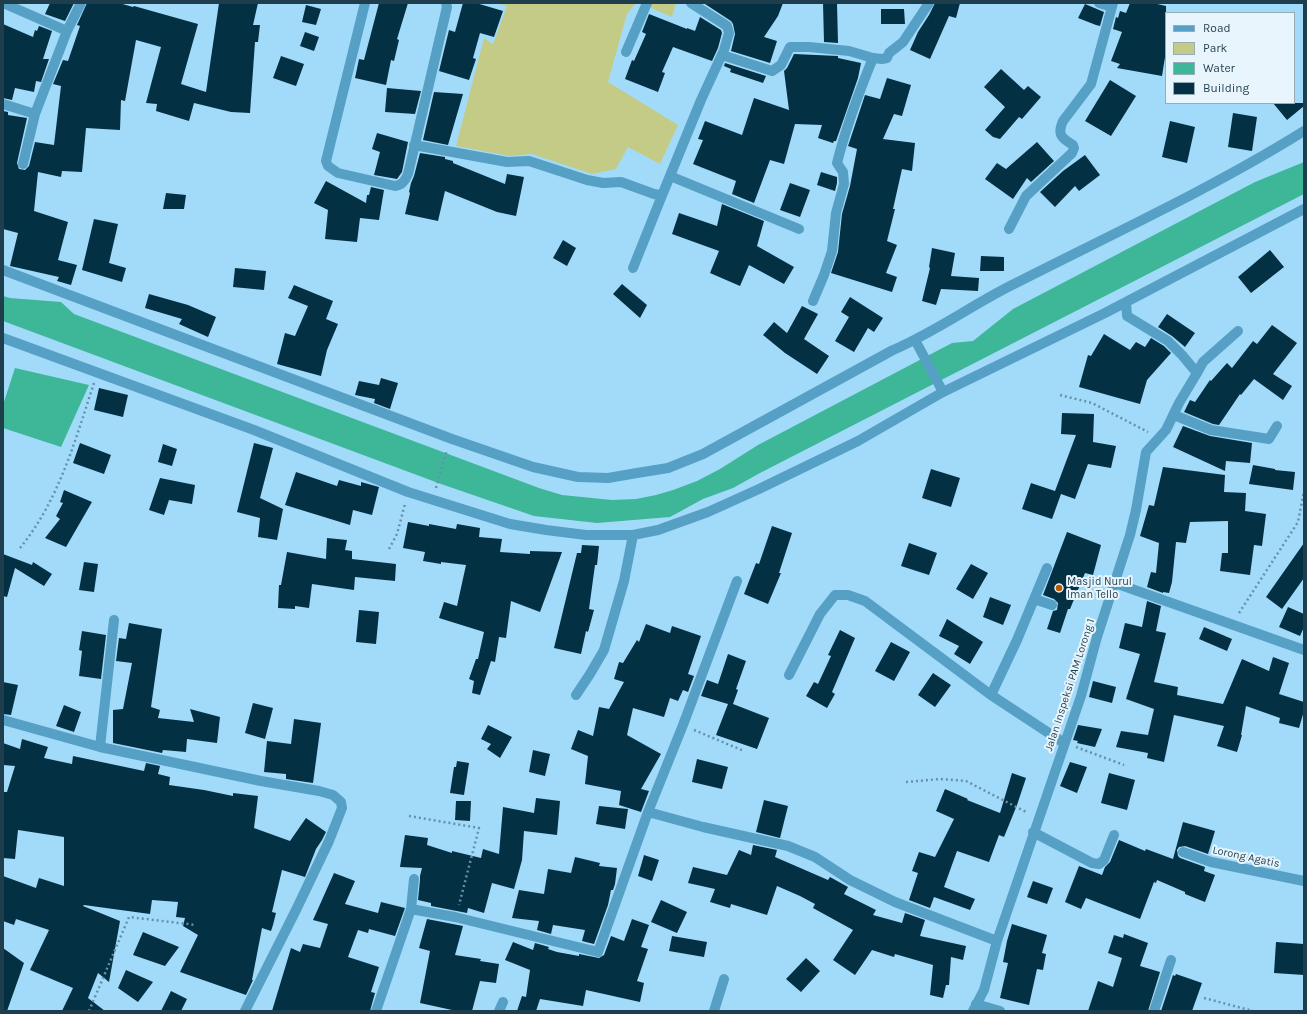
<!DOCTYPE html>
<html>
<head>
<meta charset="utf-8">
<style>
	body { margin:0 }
	#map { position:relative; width:1307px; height:1014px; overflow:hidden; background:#a2dbfa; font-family:Karla,sans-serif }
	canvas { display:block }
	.frame { position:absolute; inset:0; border:4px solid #1f3e4d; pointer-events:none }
	.legend { position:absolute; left:1165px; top:12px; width:130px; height:92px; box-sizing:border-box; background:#e8f5fd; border:1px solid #98acb7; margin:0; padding:5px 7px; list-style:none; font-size:12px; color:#1f3e4d }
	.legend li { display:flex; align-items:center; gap:8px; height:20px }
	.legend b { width:20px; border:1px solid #98acb7 }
</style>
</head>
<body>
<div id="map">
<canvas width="1307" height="1014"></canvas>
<div class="frame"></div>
<ul class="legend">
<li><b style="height:5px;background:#57a0c5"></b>Road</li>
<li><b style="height:11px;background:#c4cb87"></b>Park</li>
<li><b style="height:11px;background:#3eb799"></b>Water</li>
<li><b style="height:11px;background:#043044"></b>Building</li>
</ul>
</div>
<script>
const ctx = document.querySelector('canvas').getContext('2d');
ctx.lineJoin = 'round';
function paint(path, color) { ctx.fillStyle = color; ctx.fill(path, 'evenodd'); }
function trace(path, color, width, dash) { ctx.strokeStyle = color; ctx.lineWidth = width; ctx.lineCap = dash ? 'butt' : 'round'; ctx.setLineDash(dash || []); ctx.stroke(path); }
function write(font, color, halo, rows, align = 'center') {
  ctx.font = font + ' Karla,sans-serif'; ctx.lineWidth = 4; ctx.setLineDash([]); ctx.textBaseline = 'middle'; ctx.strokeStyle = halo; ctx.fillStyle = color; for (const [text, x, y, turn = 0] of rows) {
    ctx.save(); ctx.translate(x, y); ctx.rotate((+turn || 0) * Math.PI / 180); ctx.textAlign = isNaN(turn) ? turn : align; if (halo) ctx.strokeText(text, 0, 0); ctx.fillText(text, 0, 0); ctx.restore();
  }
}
const green = new Path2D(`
	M496 3H636L627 14 608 82 678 125 660 164 628 147 616 169 592 174 532 154 509 156 456 146 484 38 493 44 507 6Z
	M640 3H676L672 17Z`);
const water = new Path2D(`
	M1304 162V194L760 473 733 488 703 499 670 517 597 523 534 516 441 484 3 321V296L10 298 61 302 74 314 539 488 562 495 612 500 636 499 656 495 673 490 697 481 720 469 758 445 952 343 973 341 1013 309 1255 182Z
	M15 368 89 385 61 447 3 428V405Z`);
const building = new Path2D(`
	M50 3H74L65 21 45 14Z
	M87 3H119L133 7 134 6 198 24 181 84 206 92 219 3H258L253 25H260L258 42H255L250 113 231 112 194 103 189 121 156 111 157 104 146 103 161 47 136 40 125 101 121 100 120 130 86 128 82 172 62 171 61 177 38 172 34 211 68 222 58 260 77 265 71 285 57 281 59 277 10 266 18 233 3 229V111L8 112V115L27 118 17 163 19 169 25 170 29 166 35 142 54 145 61 86 53 84 63 60 68 61 80 26 77 25Z
	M379 3H408L397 39 399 40 394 61 391 60 386 85 355 78 359 59 364 60Z
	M463 3H476L503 11 494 37 480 33 473 58 476 59 469 80 439 71 449 30 455 32Z
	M705 3H783L778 16 764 37 777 41 770 63 731 51 735 34 733 24 731 21 705 4Z
	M823 3H837L838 43 824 42Z
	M935 3H960L956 18 949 16 930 59 910 50 918 32 929 15Z
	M1130 3H1153L1166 6V51L1162 76 1117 68 1120 64 1111 61 1122 32 1113 29 1116 17 1118 18 1120 11 1126 13Z
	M1085 4 1104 12 1100 26 1096 25 1078 18Z
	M306 5 321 9 316 25 302 22Z
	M881 9H904L905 24H881Z
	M649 14 687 29V28L695 31 700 17 721 30 722 33 718 48 712 61 673 47 662 72 665 73 658 92 625 79 632 60 634 61 646 34 642 32Z
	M3 24 33 37 35 30 37 31 39 26 52 31 43 59H49L41 82 36 81 34 92 15 88 12 100 3 98Z
	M305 32 319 37 314 51 300 46Z
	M794 54 838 56V58L861 63 858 78 836 141H834L833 143 818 138 822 125 795 124 784 164 770 160 754 203 732 194 736 181 693 164 703 140 698 139 705 121 742 135 754 98 789 110 784 71 787 68Z
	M281 56 304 64 296 86 273 78Z
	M725 63 766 76 763 83 730 72 731 69 724 66Z
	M1001 69 1024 90 1028 86 1041 97 1022 119 1019 117 1000 139 993 137 985 130 1005 107 984 87Z
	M887 78 911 85 902 116 894 114 883 139 915 143 912 171 902 169 893 209H895L887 241 897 245 886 273 897 277 892 292 831 273 838 252 842 214 850 186 857 149 848 146 865 95 880 99Z
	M1110 80 1136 96 1111 136 1085 121Z
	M387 88 421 91 415 114 385 112Z
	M434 92 463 94 448 145 423 140Z
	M1273 103H1304V106L1287 120Z
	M1233 113 1257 117 1252 151 1228 147Z
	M1170 121 1195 127 1187 163 1162 157Z
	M377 133 408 142 402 172 397 179 374 175 380 152 372 149Z
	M1037 142 1054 161 1031 182 1027 178 1013 199 985 179 997 163 1006 169Z
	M420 153 445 157V159L453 161V163L505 184 507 174 524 177 516 216 497 212 445 191 438 221 405 214 410 193 409 192 411 183 414 176Z
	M1085 155 1100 175 1079 191 1075 186 1055 207 1040 192 1063 171Z
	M821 172 837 177V183L835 191 817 185Z
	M326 181 366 203 367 195H369L371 187 384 190 379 220 360 218 357 242 325 239 328 210 314 203Z
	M790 183 810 190 800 217 780 210Z
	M166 193 186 195 184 209H163Z
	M722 204 764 221 757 246 794 267 784 284 749 265 740 286 710 273 719 251 672 234 679 213 717 226Z
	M94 219 118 224 109 263 126 268 122 282 82 270Z
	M563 240 576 248 567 266 553 258Z
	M932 248 955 253 951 276 979 278 978 291 941 289 936 305 922 301 930 268 929 267Z
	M1270 250 1284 267 1251 293 1238 277Z
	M981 256 1004 257V271H980Z
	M235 268 266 271 264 290 233 287Z
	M622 284 647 305 640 318 613 294Z
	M294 285 333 301 326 319 338 324 327 350 321 376 277 364 285 333 295 336 308 306 288 298Z
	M149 294 188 305 216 317 208 337 179 324 182 319 145 308Z
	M850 297 883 318 874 332 868 328 854 352 835 341 849 317 841 312Z
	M802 306 818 314 804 339 829 356 817 374 785 353 763 335 774 322 787 333Z
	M1167 314 1195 333 1185 347 1172 336 1158 327Z
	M1272 325 1297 343 1273 374 1292 386 1283 400 1254 379 1241 395 1240 394 1219 425 1213 424 1184 412 1190 400 1195 402 1210 380 1211 381 1227 363 1232 368 1253 341 1257 344Z
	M1104 334 1130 350 1136 342 1145 347 1151 338 1164 346 1171 353 1147 380 1140 404 1079 387 1088 355 1091 356Z
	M381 378 398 383 390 409 374 403 375 399 355 395 359 381 379 385Z
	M99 388 128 395 123 417 94 410Z
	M1062 413 1094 414 1093 442 1116 446 1111 468 1088 464 1075 499 1061 494 1052 519 1022 509 1031 483 1055 491 1076 435 1061 434Z
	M1183 426 1210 436 1252 443 1250 463 1226 461 1225 471 1173 447Z
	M80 443 111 455 104 474 73 463Z
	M254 443 273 448 260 498 283 509 277 540 258 537 260 518 237 512Z
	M163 444 177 449 172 466 158 462Z
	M1253 465 1275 469V470L1295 472 1293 490 1249 484Z
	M1163 467 1225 475 1224 492 1246 493 1245 511 1266 514 1262 546 1254 545 1250 575 1220 571 1222 553H1228V521L1190 522 1186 543 1176 542 1172 582 1169 593 1163 592V593L1147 587 1151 572 1156 573 1159 543 1140 536 1149 505 1154 506Z
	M931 469 960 478 951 507 922 498Z
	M296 472 337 486 339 480 361 486V482L379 487 372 515 353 510 350 525 285 505Z
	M160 478 195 485 192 504 169 500 164 515 149 510Z
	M64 490 92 502 66 547 45 538 60 519 56 516 63 503 60 502Z
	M408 522 429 526V524L456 529 457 524 480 528 479 537 502 539 500 552 530 554V551L562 552 540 612 511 601 506 638 499 637 495 662 491 661 480 695 472 693 474 681 469 679 476 659H478L484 632 439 618 444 602 457 606 466 565 441 562V564L423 561 425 552 403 548Z
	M772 526 792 533 779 573H781L768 604 744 594 756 563 759 564Z
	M1067 532 1101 545 1093 575 1085 573 1070 609H1068L1060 633 1047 629 1053 611 1057 610 1058 603 1054 599 1043 595Z
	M327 538 347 540 345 550 352 551V559L396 564 395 581 355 577 354 590 312 584 309 608 295 606V609L278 608 279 585H281L287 552 326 559Z
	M909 543 937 553 929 575 901 566Z
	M1304 543V578L1282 609 1266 597Z
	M582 545 599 546 597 565H595L589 609 594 610 588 632 586 631 581 654 554 648 577 553H581Z
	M3 554 32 565 33 562 52 574 44 586 15 568 7 597 3 596Z
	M84 562 98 564 94 592 79 590Z
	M971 564 988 573 973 599 956 589Z
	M990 597 1011 605 1003 625 983 617Z
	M1147 601 1161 606 1156 631 1166 633 1154 682 1178 687 1177 695 1223 704 1242 659 1269 671 1273 657 1289 663 1279 694 1304 702V711L1299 728 1279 723 1280 718 1246 706 1241 735H1242L1237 752 1217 746 1224 726 1174 715 1164 762 1147 758 1148 753 1116 747 1121 731 1148 735 1154 709 1126 699 1140 654 1119 648 1125 623 1142 627Z
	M1288 607 1304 614V627L1300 636 1279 627Z
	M359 610 379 612 376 644 356 642Z
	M947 619 983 642 970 664 954 654 959 646 939 636Z
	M129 623 162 629 151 707 160 710 158 718 194 722 190 709 220 717 217 743 187 739 186 752 163 750 162 753 113 743V710L123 709 132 663 116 661 119 638 126 639Z
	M646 624 670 633 672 626 701 636 688 674 694 676 688 692 683 690 678 701 670 698 664 717 633 708 627 735 661 754 641 789 649 791 641 812 619 805 621 791 585 784 588 756 571 749 578 730 593 736 599 707 609 709 624 682 614 679 619 662 623 663 637 640 639 642Z
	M1204 627 1232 639 1227 651 1199 639Z
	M840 630 855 638 832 692 835 694 827 708 806 696 814 682 818 684 831 656 828 655Z
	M82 631 106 635 101 679 79 676 82 651 79 650Z
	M891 642 910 652 894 681 875 671Z
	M728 654 746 661 736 689 738 690 733 704 769 718 757 749 716 735 728 704 701 696 707 680 718 684Z
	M933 673 951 685 935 707 918 695Z
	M1093 681 1116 687 1112 703 1089 697Z
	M3 682 18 685 11 715 3 714Z
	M253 703 273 708 265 739 245 733Z
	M64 705 81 712 74 732 56 726Z
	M294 719 321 723 313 783 286 779V774L264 772 267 741 291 744Z
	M488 725 512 737 500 758 487 749 491 744 481 739Z
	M1078 725 1102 729 1095 747 1077 743 1078 741 1073 740Z
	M22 739 48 747 44 758 72 764 73 756 144 771 146 763 160 766 158 774 170 777 169 785 204 790 233 796V793L258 796 254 828 290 841 306 818 326 832 322 840 316 849 305 877 282 870 272 912 276 913 273 925 271 931 262 928 252 980H253L246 995 180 972 198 935 183 926 185 918 176 917 178 902 152 900 150 914 84 905 83 906 120 921 109 982 98 973 88 998 105 1011H62L73 988 30 970 49 930 16 919 14 925 3 921V876L36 888 39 878 64 886V837L18 830 15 859 3 858V792H7L15 766 3 765V743L20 749Z
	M533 750 550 754 545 776 529 772Z
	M697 759 728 767 722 789 692 782Z
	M457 761 469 763 464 795 450 793 454 767H456Z
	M1070 762 1087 767 1077 793 1060 786Z
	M1012 773 1026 778 1017 805 1004 837 999 835 989 862 957 851 944 887 975 899 970 910 934 897 930 908 909 900 918 873 912 871 919 852 935 857 954 819 936 811 945 789 968 799 967 800 1000 813Z
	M1109 773 1135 780 1127 810 1101 803Z
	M536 798 560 801 557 835 524 831 522 860 514 889 492 883 484 913 468 908 467 913 431 906V903L418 900 420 880V876L422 868 400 867 405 835 428 838 427 845 452 853V851L481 858 483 849 499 854 503 807 534 813Z
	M764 800 788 806 780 838 756 832Z
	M456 801H471L470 821 455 820Z
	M599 806 628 809 625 829 596 824Z
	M1183 822 1215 831 1208 854 1185 846 1179 847 1177 850 1178 856 1180 858 1205 867 1204 871 1215 875 1205 902 1185 894V892L1157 880 1156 883 1154 882 1140 919 1086 898 1081 909 1065 902 1079 866 1102 875 1105 867 1110 862 1119 840 1145 851 1146 849 1173 859Z
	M753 845 777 850 775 857 828 880 830 877 848 887 844 894 876 910 873 915 902 923 905 913 925 920 920 936 966 946 963 960 951 957 949 985H946L943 998 930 995 933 965 895 954 894 957 872 950 855 975 833 960 853 930 813 908 815 904 800 896 777 886 767 915 731 904 730 908 710 902 715 889 688 883 693 867 727 875 739 850 751 855Z
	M644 855 659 860 652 881 638 876Z
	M575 857 600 863 599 866 617 868 615 884 613 890H611L608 905 594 944 582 941 585 930 553 925 551 934 537 930 539 921 512 918 519 890 544 894 548 869 571 873Z
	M334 873 355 881 345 904 378 913 381 902 405 908 395 936 369 929 368 933 358 930 348 957 379 967 371 992 375 993 370 1011H272L291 948 300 952 303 944 320 948 328 924 313 920Z
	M1033 881 1053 888 1047 904 1027 897Z
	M661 900 687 912 677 933 651 922Z
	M427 919 463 926 455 955 481 959 480 961 499 964 496 983 480 981 472 1011H451L452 1010 420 1003 430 951 419 948Z
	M632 919 649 925 641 947 648 949 637 981 644 983 640 1002 586 990 583 1006 540 999 536 1011H517L522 996 526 997 530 970 505 960 513 942 533 950 535 943 549 947 548 949 557 952 579 956V954L599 958 604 955 611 936 624 941Z
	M1012 924 1047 935 1042 953 1046 954 1043 970 1037 969 1029 1005 1000 998 1008 963 1003 962 1007 941Z
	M143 932 179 947 165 966 133 955Z
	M1124 934 1148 943 1140 966 1160 972 1148 1011H1088L1098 981 1113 987 1122 958 1108 953 1114 935 1123 938Z
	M672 936 707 942 704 957 669 951Z
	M1276 942 1304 944V975L1274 973Z
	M3 948 24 963 7 1011H3Z
	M806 958 820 971 801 992 786 979Z
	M126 970 153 982 138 1002 118 988Z
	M1176 974 1202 983 1192 1011H1161L1173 975 1175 976Z
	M171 991 187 999 181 1011H161Z`);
const path = new Path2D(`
	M1060 395 1092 403 1148 432
	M436 488 447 450
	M20 548C59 500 75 441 94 383
	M389 549 397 534 405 504
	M1239 613 1298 522 1304 491
	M694 730 744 751
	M1076 747 1124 765
	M906 782 940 779 966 781 1028 813
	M409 816 479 828 459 905
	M1204 998 1253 1011
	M89 1011 129 917 196 925`);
const minor = new Path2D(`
	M3 3 67 31
	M365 3 326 161 328 166 338 173 395 186C402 185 405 181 408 174L447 7 446 3
	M1099 3 1112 7
	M626 52 647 3
	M722 55 772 71 781 65 790 47H809L849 51 873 58
	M3 104 35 114
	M414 145 507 162 529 161 587 180 603 183 621 182 654 194 660 195 663 193 701 100 724 50 729 33 727 26 724 24 691 3
	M23 164 35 114 67 31 81 3
	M670 176 799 229
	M1009 229 1026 196 1072 153 1074 148 1073 145C1061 138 1057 134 1063 121L1091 84 1113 3
	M633 268 663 193
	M3 270 452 439 533 467 578 477 608 478 637 473 668 468 703 454 893 350C935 332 972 305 1012 285 1110 235 1211 189 1304 131
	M813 301 824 275 832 251 836 213 844 184 843 172 837 163C846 127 859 92 873 58L882 59 887 58 889 53 903 42 929 3
	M3 338 254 430 408 492 510 524 546 530 586 535H633L658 530 708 512 759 489 858 441 943 392 1105 313 1304 209
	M915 340 943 392
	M1197 373 1203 362 1238 331
	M1174 415 1211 430 1269 439 1277 426
	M1115 583 1304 650
	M1034 599 1052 605
	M789 675 820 614 835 595H848L865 601 991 695 1064 743
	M576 695 590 674 604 650 624 581 633 535
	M991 695 1017 640 1047 568
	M3 720 100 747 261 781 319 791 333 795 341 802 342 808 329 841 296 910 245 1011
	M100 747 114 620
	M648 812 703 827 788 846 815 857 850 880 895 902 997 941
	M1033 832 1092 863 1099 864 1104 860 1114 835
	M1183 852 1211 862 1304 881
	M411 909 455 917 598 952 648 812 683 725 737 581
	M976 1004 1000 1011
	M376 1011 411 909 414 879
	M499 1011 503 1002
	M714 1011 724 979
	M973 1011 984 990 997 941 1081 696 1097 637 1130 535 1136 510 1146 452 1166 430 1179 403 1197 373 1182 355 1168 341 1127 316 1126 302
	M1154 1011 1171 960`);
const markers = [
	[1059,588,4,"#b75b03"]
];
const poiNames = [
	["Masjid Nurul",1067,582],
	["Iman Tello",1067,595]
];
const streetNames = [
	["Jalan Inspeksi PAM Lorong 1",1070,685,-72],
	["Lorong Agatis",1246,857,12]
];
paint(green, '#c4cb87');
paint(water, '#3eb799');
paint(building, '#043044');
trace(path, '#6491a9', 2.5, [2, 3]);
trace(minor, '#57a0c5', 10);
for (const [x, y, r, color] of markers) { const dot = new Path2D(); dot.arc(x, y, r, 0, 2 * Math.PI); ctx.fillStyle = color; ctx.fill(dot); trace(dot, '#e8f5fd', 1.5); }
write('11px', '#1f3e4d', '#e8f5fd', poiNames, 'left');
write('11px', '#1f3e4d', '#e8f5fd', streetNames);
</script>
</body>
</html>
